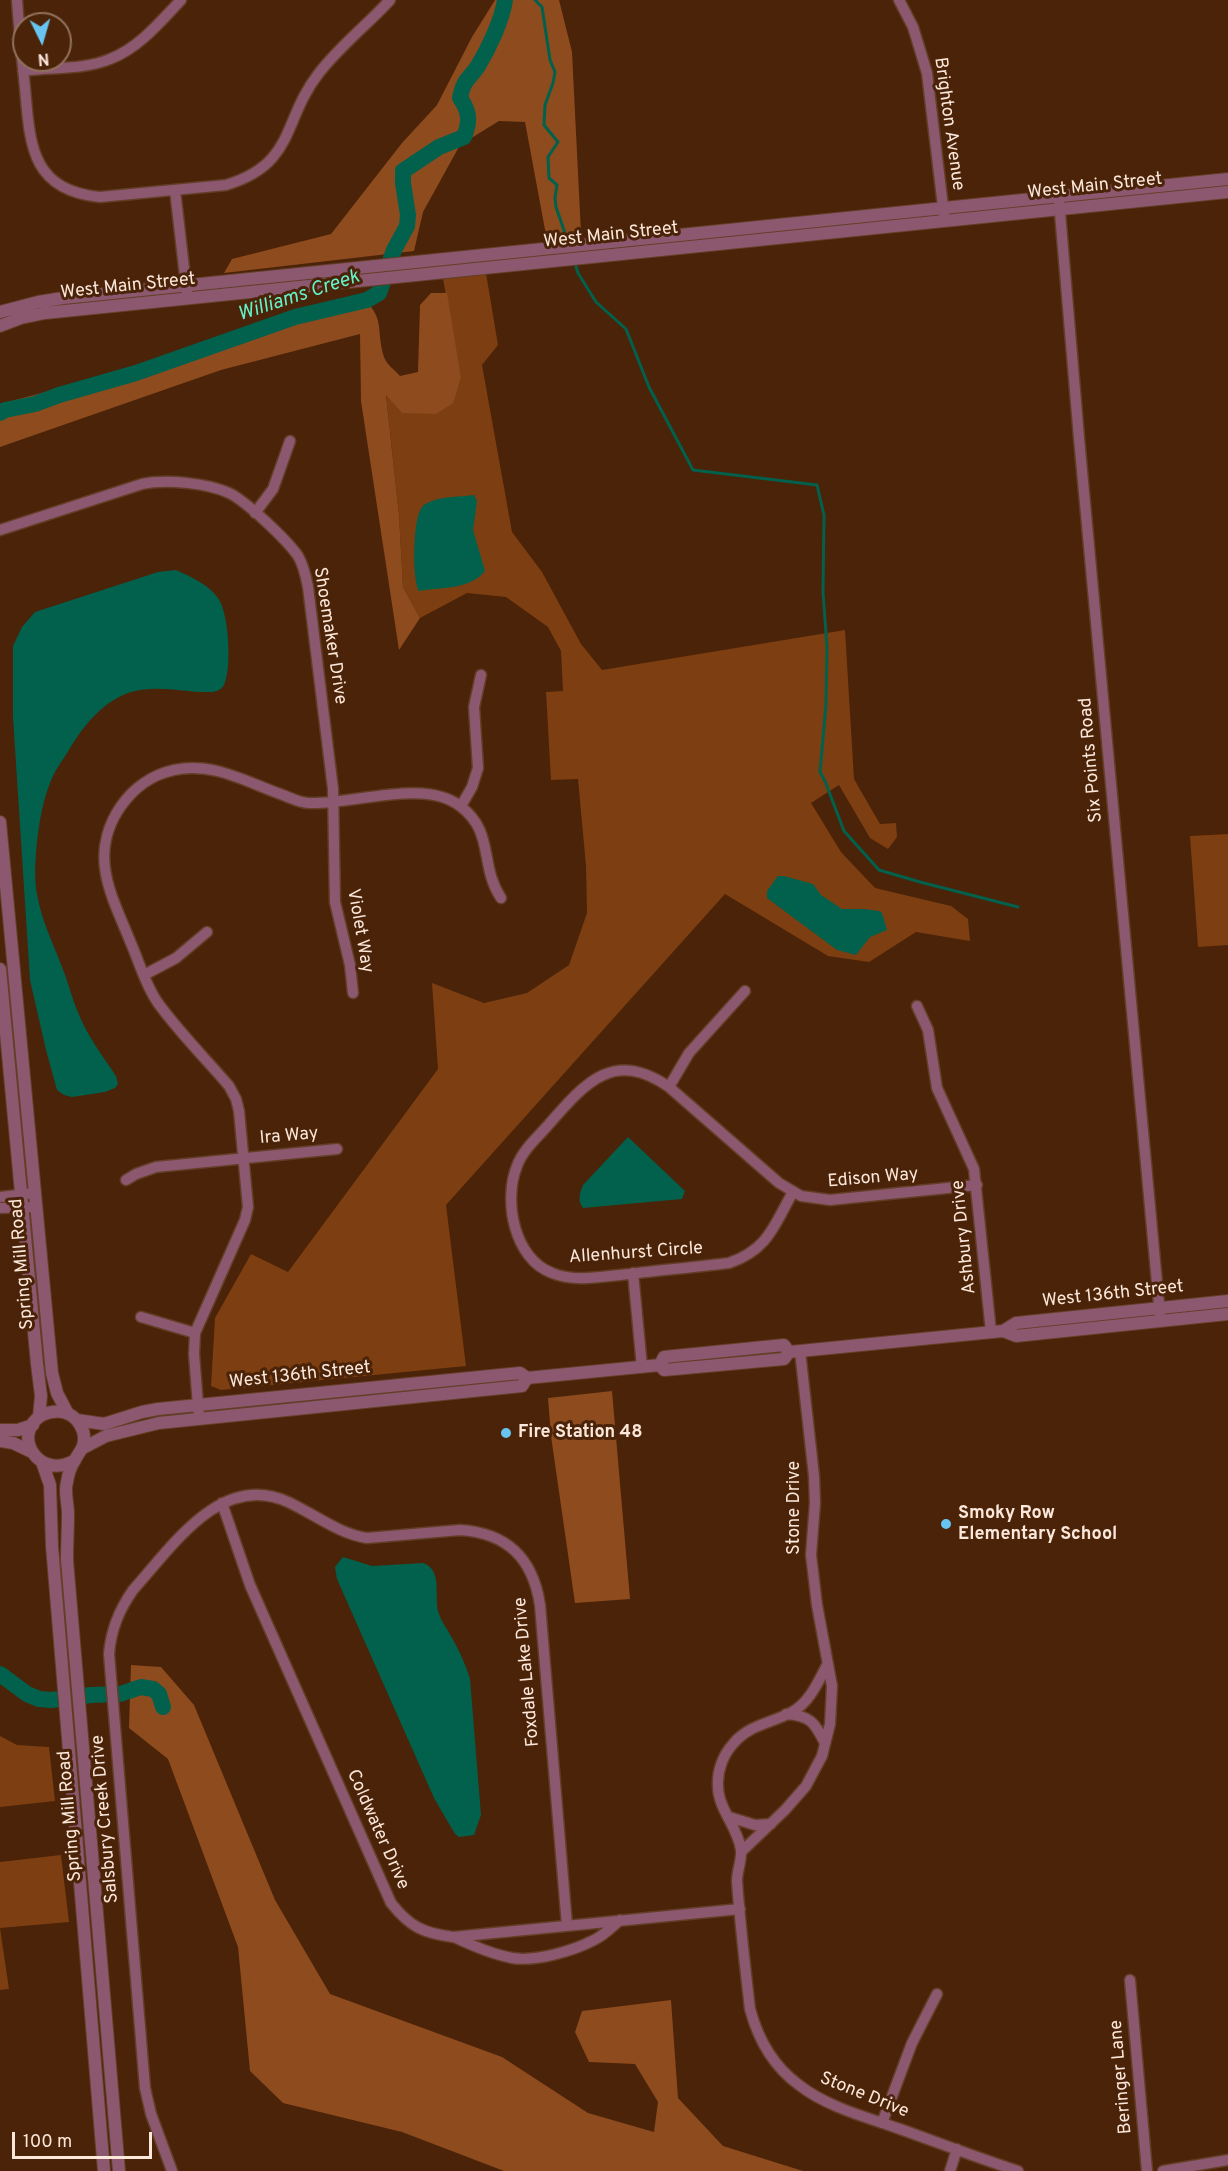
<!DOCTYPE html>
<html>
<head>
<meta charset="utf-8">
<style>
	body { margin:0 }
	#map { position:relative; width:1228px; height:2171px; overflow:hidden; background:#4a2308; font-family:Overpass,sans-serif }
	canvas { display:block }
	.north { position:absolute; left:12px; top:12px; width:60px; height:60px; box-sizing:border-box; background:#4a2308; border:2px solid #91715c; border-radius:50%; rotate:175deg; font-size:16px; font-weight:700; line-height:24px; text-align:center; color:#fce7db }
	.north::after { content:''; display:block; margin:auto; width:21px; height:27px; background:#68c4f0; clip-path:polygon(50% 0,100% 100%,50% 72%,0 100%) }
	.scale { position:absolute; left:12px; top:2132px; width:140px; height:27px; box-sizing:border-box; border:3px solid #fce7db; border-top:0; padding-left:8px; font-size:18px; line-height:21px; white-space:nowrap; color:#fce7db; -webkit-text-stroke:4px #4a2308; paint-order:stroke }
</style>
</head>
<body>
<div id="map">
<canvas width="1228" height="2171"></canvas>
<div class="north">N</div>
<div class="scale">100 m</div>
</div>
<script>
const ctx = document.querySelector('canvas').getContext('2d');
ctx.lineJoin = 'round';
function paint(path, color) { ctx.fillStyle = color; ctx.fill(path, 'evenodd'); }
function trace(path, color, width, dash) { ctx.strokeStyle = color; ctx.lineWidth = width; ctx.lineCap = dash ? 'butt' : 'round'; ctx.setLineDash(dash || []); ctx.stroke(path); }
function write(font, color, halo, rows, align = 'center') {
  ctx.font = font + ' Overpass,sans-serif'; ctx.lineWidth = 6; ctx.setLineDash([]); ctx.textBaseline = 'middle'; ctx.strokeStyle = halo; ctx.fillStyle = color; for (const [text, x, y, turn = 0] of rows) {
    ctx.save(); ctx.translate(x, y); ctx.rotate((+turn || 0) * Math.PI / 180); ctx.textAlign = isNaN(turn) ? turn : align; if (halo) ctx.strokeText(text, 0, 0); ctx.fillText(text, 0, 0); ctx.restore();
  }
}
const green = new Path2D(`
	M486 273 498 345 482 365 512 532 542 572 581 644 602 670 845 630 854 779 880 824 896 823 897 837 888 849 870 838 839 785 811 803 841 852 875 888 951 906 968 919 970 941 916 932 869 962 828 956 725 894 446 1205 466 1366 221 1390 211 1386 215 1318 251 1254 288 1272 438 1069 432 983 484 1003 527 993 569 965 587 913 586 866 578 779 551 780 546 692 563 691 561 651 548 627 506 597 467 593 420 618 403 587 399 515 386 394 461 377 443 279Z
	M1228 834V945L1198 947 1190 836Z
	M0 1736 17 1745 49 1747 55 1801 0 1807Z
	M61 1855 69 1922 0 1928 9 1989 0 1990V1862Z`);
const forest = new Path2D(`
	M495 0H559L572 52 581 233 546 235 525 122 499 121 460 145 423 212 414 251 224 273 232 259 331 234 402 143 437 105 472 37Z
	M431 293H447L461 377 453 403 436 414 402 413 386 395 399 515 403 587 420 618 399 650 361 401 360 334 221 370 0 447V404L106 376 299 309 360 295C387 320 375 327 384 357 386 364 395 370 400 376L418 372 420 305Z
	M612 1391 630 1599 575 1603 551 1436 548 1398Z
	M131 1665 161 1667 194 1705 275 1900 330 1994 502 2057 588 2113 654 2132 658 2102 635 2064 589 2062 575 2032 582 2011 671 2000 678 2098 723 2146 803 2171H504L402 2132 283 2103 250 2071 238 1947 168 1759 129 1728Z`);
const water = new Path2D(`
	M474 495 477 501 473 530 485 571C470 590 441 587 419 591 412 580 412 513 424 505 437 496 458 497 474 495Z
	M176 570C191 577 208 584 218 598 229 613 232 668 224 685 221 690 217 691 213 692 185 693 158 684 131 692 103 701 83 726 69 750 62 761 53 773 49 786 39 810 32 868 37 894 41 919 53 943 62 967 68 981 71 996 77 1010 86 1034 102 1055 116 1076L118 1084 115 1088 105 1092 72 1097 64 1095 57 1090 46 1050 30 980 13 717V646L22 627 35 612 158 572Z
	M778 876H784L813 884 821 895 842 909H864L879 911 882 913 887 930 870 937 856 955 837 950 767 898V891Z
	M628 1137 685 1191 682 1199 583 1208C577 1200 580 1193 583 1185Z
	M343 1557 372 1566 423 1563C444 1570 433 1599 439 1614 441 1620 445 1626 448 1631 457 1646 465 1662 470 1679L481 1815 474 1835 459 1837 455 1834 434 1798 337 1579 335 1567Z`);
const stream = new Path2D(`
	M535 0 542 7 550 60 555 72 553 83 545 105 544 125 558 142 548 157 549 178 557 185 555 198 556 207 568 242
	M575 263 578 273 596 302 626 329 649 387 693 470 817 485 824 515 823 593 827 647 826 704 820 772 825 781 844 831 879 870 920 882 1018 907`);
const river = new Path2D(`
	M0 413 5 410 35 404 59 395 136 373 295 317 367 300 379 293 394 250 407 226 408 215 403 183V171L439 147 464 137C470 122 470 112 460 98 464 78 468 81 478 66 489 48 502 20 505 0
	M0 1674 27 1694 39 1699 51 1700 91 1695 120 1694 141 1687 153 1689 159 1694 163 1707`);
const minor = new Path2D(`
	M17 0C19 29 22 59 25 88 30 145 31 190 100 197L226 185C296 164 282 120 319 73 340 46 367 25 390 0
	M899 0 913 27 927 73 944 215
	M23 71C51 67 84 70 110 59 139 48 160 22 181 0
	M175 190 187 294
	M1059 201 1079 438 1160 1315
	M255 513 273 489 290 441
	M0 530 142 484C166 479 207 483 229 493 246 501 287 540 298 556 304 566 306 577 308 587L333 789 335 902 350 965 353 993
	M461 806 472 787 478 768 474 707 481 675
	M144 975 176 958 207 932
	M917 1006 928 1030 937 1088 974 1169 991 1332
	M669 1087 689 1053 745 991
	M126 1180 136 1174 156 1167 337 1149
	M793 1192C774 1225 769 1249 729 1263 696 1267 663 1270 629 1274 604 1276 576 1283 552 1273 514 1259 503 1200 517 1166 523 1149 539 1136 550 1123 586 1082 614 1049 669 1087L779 1183 801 1196 830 1200 977 1185
	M0 1197 34 1193
	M0 1208 35 1207
	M633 1273 642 1367
	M141 1317 195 1333
	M199 1418 194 1354 195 1333 245 1220 248 1207 239 1111 236 1099 229 1086C206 1059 179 1032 158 1003 145 985 139 961 130 941 121 918 108 893 105 868 99 824 131 779 174 770 213 761 248 783 283 795 291 798 300 803 309 803 352 805 424 778 460 806 495 832 479 865 501 898
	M222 1503 250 1585 391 1903C410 1927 423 1933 453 1937L740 1909
	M827 1665C818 1682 810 1702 792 1712 772 1723 748 1725 733 1744 723 1755 717 1771 718 1786 718 1809 738 1827 741 1850 742 1860 737 1871 737 1881 740 1924 745 1966 750 2009 758 2039 773 2066 799 2085 827 2107 866 2117 900 2129 939 2143 978 2158 1018 2171
	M786 1714C811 1716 814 1722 825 1743
	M729 1817 755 1825 771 1824
	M741 1852 785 1810 806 1786 822 1756 830 1724 832 1686 817 1605 811 1555 815 1503 814 1476 800 1351
	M454 1937C473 1946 491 1954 512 1958 535 1962 573 1951 594 1940 603 1936 612 1927 620 1920
	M1130 1980 1147 2171
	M882 2123 912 2043 937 1994
	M172 2171 151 2114 145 2088 109 1654C111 1629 119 1610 133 1590 172 1547 221 1471 288 1502 314 1514 339 1534 367 1538L460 1530C508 1533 533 1559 540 1605L567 1925
	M950 2171 957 2149
	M1163 2171 1228 2160`);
const tertiary = new Path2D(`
	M0 312 38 302 63 298 1228 179
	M0 326 21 318 45 313 1228 192
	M0 822 52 1373 57 1393 68 1414
	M0 969 37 1364 41 1396 39 1417
	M1003 1331 1016 1323 1228 1301
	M660 1365 664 1357 784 1345 789 1352
	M77 1420 104 1424 142 1412 158 1409 520 1373 527 1378 660 1365 664 1370 784 1359 789 1352 800 1351 1003 1331 1016 1336 1228 1314
	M0 1430H18L33 1425
	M0 1441 13 1443 32 1452
	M83 1448 106 1436 159 1423 522 1386 527 1378
	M75 1460C39 1482 10 1434 42 1415 51 1411 60 1410 69 1414 78 1419 85 1430 84 1440 84 1449 78 1453 75 1460 71 1466 68 1475 67 1482 64 1492 68 1503 68 1514 68 1529 67 1545 67 1560L119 2171
	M42 1462 50 1485 52 1546 104 2171`);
const markers = [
	[506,1433,6,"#68c4f0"],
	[946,1524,6,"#68c4f0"]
];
const streetNames = [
	["Brighton Avenue",948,124,82],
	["West Main Street",1095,187,-6],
	["West Main Street",611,236,-6],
	["West Main Street",128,287,-6],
	["Shoemaker Drive",329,636,81],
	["Six Points Road",1092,760,-95],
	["Violet Way",359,931,80],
	["Ira Way",289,1137,-5],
	["Edison Way",873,1179,-5],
	["Ashbury Drive",965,1237,-96],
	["Allenhurst Circle",636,1254,-4],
	["Spring Mill Road",23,1264,-95],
	["West 136th Street",1113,1295,-6],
	["West 136th Street",300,1376,-6],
	["Stone Drive",795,1508,-90],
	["Foxdale Lake Drive",528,1672,-95],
	["Spring Mill Road",71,1816,-95],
	["Salsbury Creek Drive",106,1819,-95],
	["Coldwater Drive",377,1830,66],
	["Beringer Lane",1122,2077,-95],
	["Stone Drive",864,2096,22]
];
const poiNames = [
	["Fire Station 48",518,1433],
	["Smoky Row",958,1514],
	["Elementary School",958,1535]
];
const waterNames = [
	["Williams Creek",299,297,-18]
];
paint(green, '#7d3e11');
paint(forest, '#8e4b1e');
paint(water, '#02614c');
trace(stream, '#02614c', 3);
trace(river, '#02614c', 16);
trace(minor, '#633e26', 13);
trace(tertiary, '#633e26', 14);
trace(minor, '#8c5870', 10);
trace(tertiary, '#8c5870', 12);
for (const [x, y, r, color] of markers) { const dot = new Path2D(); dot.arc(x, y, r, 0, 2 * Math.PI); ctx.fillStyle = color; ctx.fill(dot); trace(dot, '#4a2308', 2); }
write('18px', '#fce7db', '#4a2308', streetNames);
write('bold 18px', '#fce7db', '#4a2308', poiNames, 'left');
write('italic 20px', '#64f2c9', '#4a2308', waterNames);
</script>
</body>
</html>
